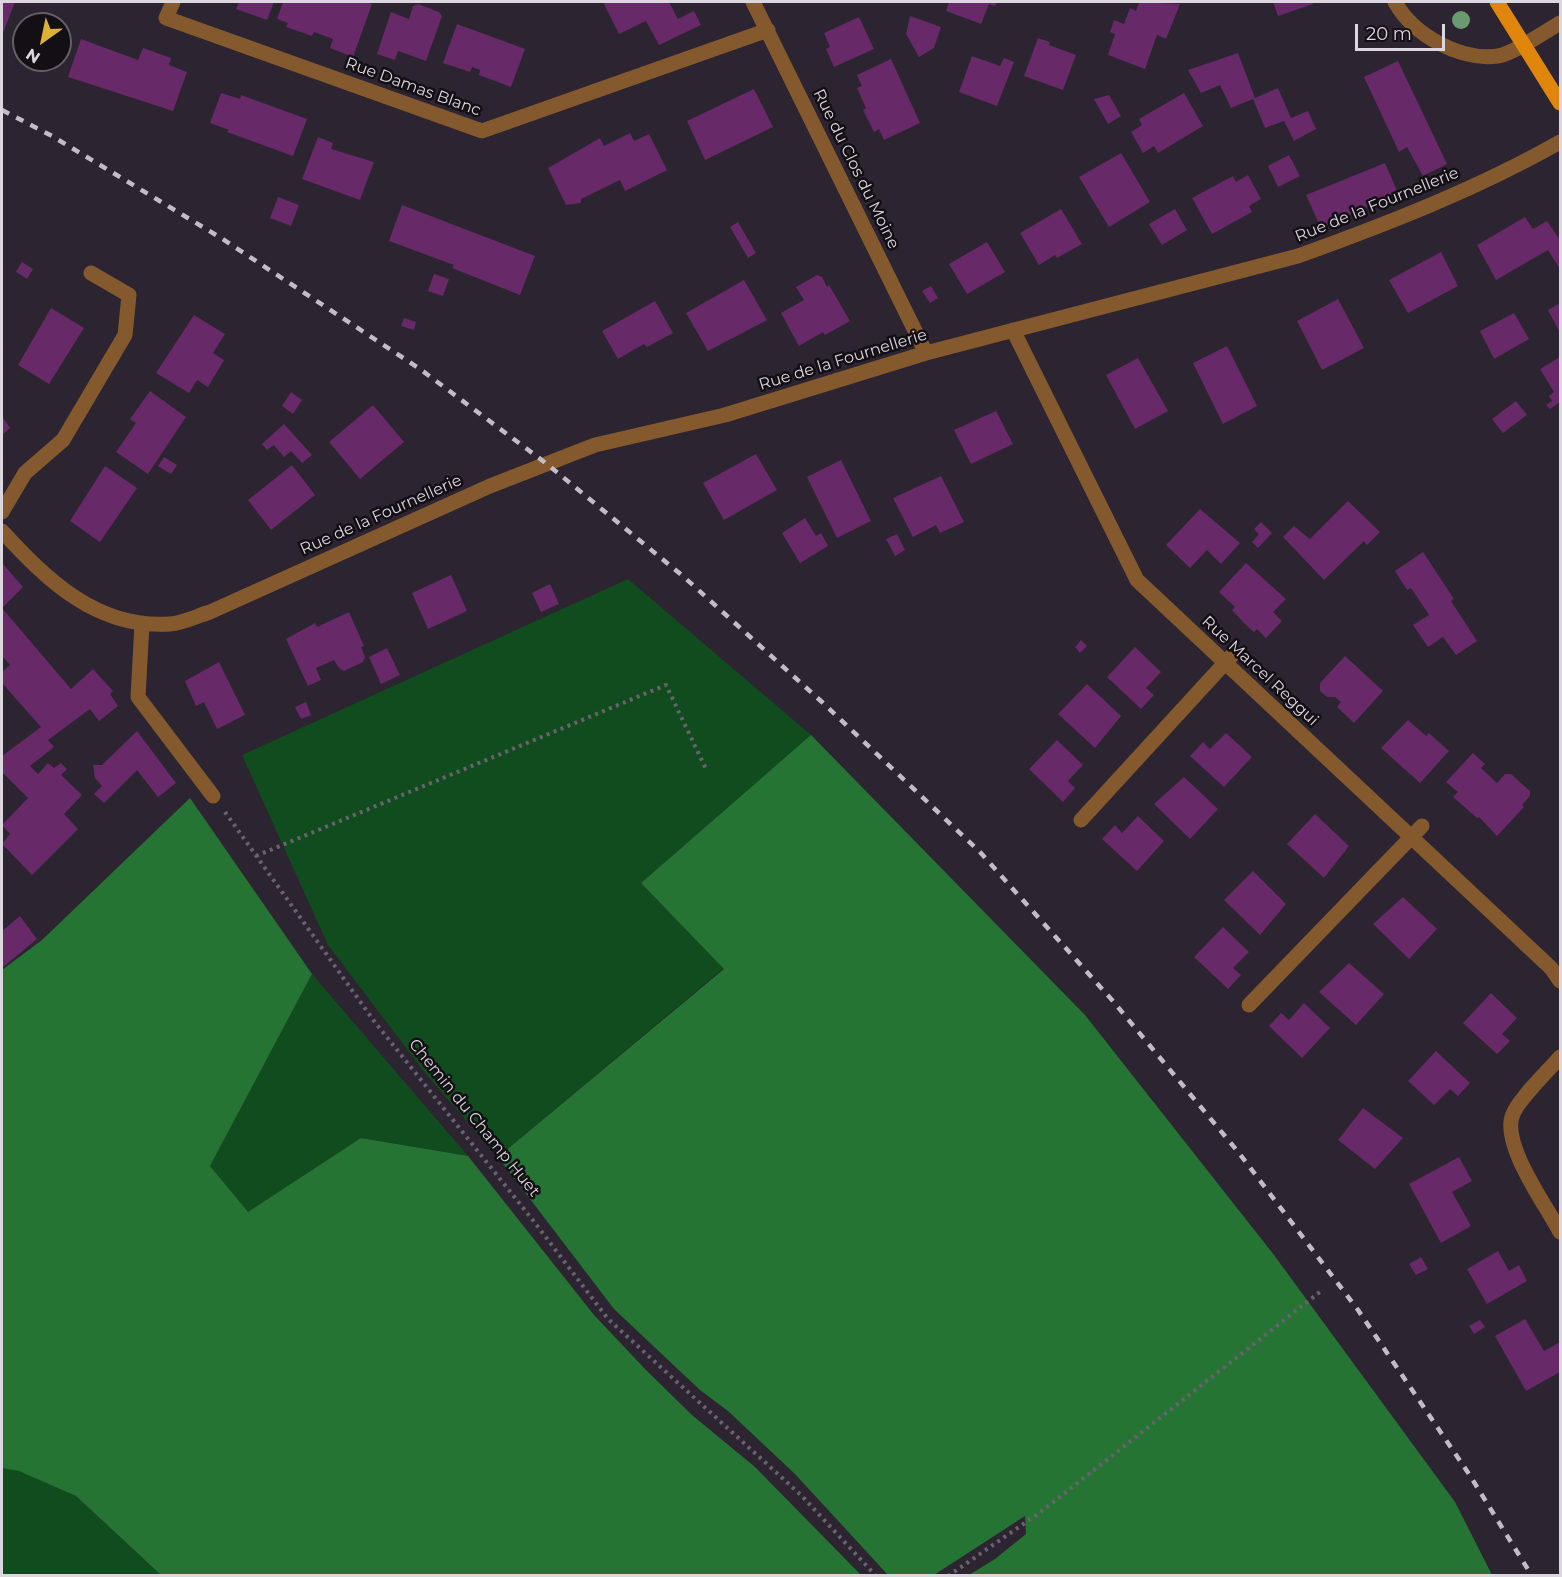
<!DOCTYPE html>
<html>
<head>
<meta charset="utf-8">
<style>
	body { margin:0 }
	#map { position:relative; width:1562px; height:1577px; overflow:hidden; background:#2c2431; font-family:Montserrat,sans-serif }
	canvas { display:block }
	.frame { position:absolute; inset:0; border:3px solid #dcd6df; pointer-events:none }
	.north { position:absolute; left:12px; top:12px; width:60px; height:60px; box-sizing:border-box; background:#130f15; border:2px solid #635f66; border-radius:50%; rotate:213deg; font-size:16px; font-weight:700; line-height:24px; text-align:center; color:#dcd6df }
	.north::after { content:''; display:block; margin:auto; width:21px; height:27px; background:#dcb233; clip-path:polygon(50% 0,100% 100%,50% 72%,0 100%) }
	.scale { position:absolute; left:1355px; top:24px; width:90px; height:27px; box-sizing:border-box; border:3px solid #dcd6df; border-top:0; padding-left:8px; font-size:18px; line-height:21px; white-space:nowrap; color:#dcd6df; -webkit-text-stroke:4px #130f15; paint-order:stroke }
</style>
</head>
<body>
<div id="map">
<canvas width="1562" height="1577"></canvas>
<div class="frame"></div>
<div class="north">N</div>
<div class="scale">20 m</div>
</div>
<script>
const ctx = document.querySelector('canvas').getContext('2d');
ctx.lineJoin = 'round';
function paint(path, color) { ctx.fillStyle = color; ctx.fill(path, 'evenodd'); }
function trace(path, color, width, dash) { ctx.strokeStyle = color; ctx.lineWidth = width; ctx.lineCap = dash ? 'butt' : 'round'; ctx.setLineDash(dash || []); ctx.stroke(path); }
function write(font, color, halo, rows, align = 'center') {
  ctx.font = font + ' Montserrat,sans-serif'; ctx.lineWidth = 5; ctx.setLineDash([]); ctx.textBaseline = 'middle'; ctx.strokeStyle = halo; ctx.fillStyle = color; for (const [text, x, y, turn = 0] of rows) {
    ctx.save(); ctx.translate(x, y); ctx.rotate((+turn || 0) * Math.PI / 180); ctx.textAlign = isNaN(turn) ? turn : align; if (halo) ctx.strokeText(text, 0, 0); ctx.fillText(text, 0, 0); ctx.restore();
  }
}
const green = new Path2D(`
	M628 579 811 735 641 883 724 968 498 1157 425 1073 328 945 242 755Z
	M312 974 468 1156 361 1138 248 1213 210 1166Z
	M2 1468 19 1470 76 1496 161 1575 2 1576Z`);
const forest = new Path2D(`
	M811 735 1085 1015 1274 1255 1455 1502 1492 1575H969L995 1559 1026 1534 1025 1516 934 1575H888L795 1474 728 1411 700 1390 614 1309 498 1157 724 969 641 883Z
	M190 798 312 974 210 1166 248 1212 361 1138 468 1156 594 1315 646 1370 692 1415 755 1467 861 1575H161L76 1496 19 1471 2 1468V970L42 940Z`);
const building = new Path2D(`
	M2 2H15L3 33 2 32Z
	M239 2H274L267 20 236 9Z
	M283 2H366L372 4 353 57 330 48 333 39 314 32 312 36 286 27 288 23 277 19Z
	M603 2H669L678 19 694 11 701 25 659 45 646 21 619 34Z
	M949 2H997L995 6 989 4 981 24 946 11Z
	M1139 2 1180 4 1166 39 1157 35 1145 69 1108 55 1115 34 1110 32 1114 20 1124 24 1130 8 1136 11Z
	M1273 2H1312L1313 4 1278 16Z
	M418 4 439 12 442 16 426 61 398 51 395 60 377 54 391 12 409 19 413 6Z
	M910 16 941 27 934 48 919 57 906 34Z
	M859 17 874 49 834 67 826 49 830 47 824 33Z
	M457 24 525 49 511 87 479 75 480 70 472 67 470 72 443 63Z
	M1038 38 1050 42 1049 45 1076 55 1063 90 1024 76Z
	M81 39 138 60 143 48 171 58 169 65 187 72 173 111 68 77Z
	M1238 53 1255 98 1278 88 1291 118 1308 111 1316 129 1294 141 1284 121 1265 128 1253 99 1231 108 1220 85 1201 93 1188 70Z
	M972 56 1000 66 1004 58 1014 62 997 106 959 92Z
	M891 59 920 123 884 140 879 129 874 132 863 110 866 108 857 88 862 86 857 75Z
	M1398 61 1447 164 1423 176 1407 147 1399 152 1364 77Z
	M754 89 773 127 705 160 687 121Z
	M221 93 240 99 241 95 307 119 293 156 227 132 229 130 210 123Z
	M1184 93 1203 126 1158 153 1154 146 1143 153 1131 132 1142 125 1139 119Z
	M1109 95 1121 116 1108 124 1094 99Z
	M630 133 634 141 649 134 667 170 625 191 620 180 581 199V203L566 205 548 168 600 138 604 146Z
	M318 137 333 143 331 149 374 162 360 200 302 179Z
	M1121 153 1150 202 1109 227 1079 177Z
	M1289 155 1300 176 1278 187 1268 166Z
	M1385 163 1398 193 1321 228 1306 195Z
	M1248 175 1261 199 1249 206 1252 212 1212 234 1192 198 1233 176 1236 182Z
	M278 197 299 205 291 226 270 218Z
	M402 205 535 256 520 295 452 268 454 265 389 241Z
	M1061 209 1082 244 1057 258 1055 255 1039 265 1020 233Z
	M1175 209 1187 230 1162 245 1149 224Z
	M1525 217 1533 229 1547 221 1560 240V269L1548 250 1496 280 1477 245Z
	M738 222 756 253 748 258 730 227Z
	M987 242 1005 272 967 294 949 264Z
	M1441 252 1458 286 1408 313 1389 280Z
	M22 262 33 269 27 279 16 272Z
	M434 274 449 279 443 296 428 291Z
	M817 275 822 277 827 287 829 285 850 321 825 335 823 332 799 346 781 313 804 300 796 287Z
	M744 280 767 320 708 351 686 313Z
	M931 286 938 298 930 303 922 291Z
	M1338 299 1364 348 1322 370 1297 321Z
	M655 301 673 333 647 347 644 344 618 359 602 331Z
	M1560 303V333L1548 310Z
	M51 308 84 328 49 384 18 365Z
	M1514 313 1529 339 1494 359 1480 331Z
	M194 315 225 334 213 353 224 360 208 387 197 380 189 393 156 373Z
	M404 318 416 322 414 330 401 326Z
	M1227 346 1257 406 1223 424 1193 363Z
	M1560 357V402L1550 409 1546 405 1552 401 1549 396 1554 392 1540 369Z
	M1138 358 1168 411 1135 429 1106 375Z
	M150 391 186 417 148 474 116 452 136 423 130 419Z
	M291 392 302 400 293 414 282 406Z
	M1516 401 1527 415 1503 433 1492 419Z
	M373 405 404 442 360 479 329 442Z
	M996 411 1013 444 971 464 954 430Z
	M2 416 10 428 2 435Z
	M284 424 312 455 302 463 291 451 284 457 274 445 267 450 262 444Z
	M756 454 777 490 724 520 703 483Z
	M164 457 177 465 171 474 158 466Z
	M841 460 871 521 837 538 807 477Z
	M292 465 315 495 271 530 248 500Z
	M105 466 137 488 100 542 70 521Z
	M941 476 964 522 940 533 936 525 913 537 893 498Z
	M1348 501 1380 532 1367 545 1364 541 1324 580 1283 537 1294 526 1310 539Z
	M1200 509 1240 543 1221 564 1207 550 1190 568 1166 545Z
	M805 518 816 536 821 533 828 546 800 563 782 533Z
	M1261 522 1272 533 1258 548 1252 542 1259 534 1254 529Z
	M897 534 905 550 895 556 886 539Z
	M1423 552 1454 599 1451 601 1477 641 1456 655 1443 637 1428 647 1413 625 1429 615 1411 588 1407 590 1395 571Z
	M2 563 23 587 2 608 71 689 93 669 113 691 110 694 118 706 99 721 90 709 48 740 54 747 30 766 38 774 48 763 54 768 61 763 67 769 61 775 82 795 64 814 78 829 32 875 2 844 10 834 2 825 28 798 4 774 2 775V756L41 727 2 683V672L10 665 2 656Z
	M1246 563 1286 599 1273 612 1282 621 1266 638 1257 629 1254 632 1244 623 1232 610 1235 607 1219 592Z
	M451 575 467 611 428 629 412 593Z
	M550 584 559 604 541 612 532 593Z
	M349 612 364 646 361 647 365 657 363 662 344 671 339 668 334 660 316 668 321 680 308 686 286 639 315 623 317 627Z
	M1081 640 1087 646 1080 653 1075 647Z
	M1135 647 1161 672 1146 688 1154 695 1141 709 1107 677Z
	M387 648 400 675 381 684 369 657Z
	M1345 656 1383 691 1354 723 1337 707 1341 702 1335 697H1327L1320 691V683Z
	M219 662 245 715 217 729 204 702 196 706 185 681Z
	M1087 684 1121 716 1095 748 1058 714Z
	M306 702 311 715 301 719 295 707Z
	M1408 720 1426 736 1429 733 1449 751 1420 783 1381 748Z
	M137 731 176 783 158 797 137 770 104 803 94 794 102 786 95 778 93 765H102Z
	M1226 733 1252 757 1224 787 1190 756 1203 742 1210 749Z
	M1057 740 1083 765 1068 781 1075 788 1063 802 1029 769Z
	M1473 753 1485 764 1481 768 1497 783 1505 774H1511L1530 791V796L1522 805 1524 807 1497 836 1479 817 1477 818 1453 797 1458 792 1446 782Z
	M1184 777 1218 809 1190 839 1154 804Z
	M1315 814 1349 846 1324 878 1287 844Z
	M1138 816 1164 841 1137 871 1102 839 1115 825 1122 833Z
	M1253 871 1286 904 1260 935 1224 900Z
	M1403 897 1437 929 1409 959 1373 924Z
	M20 916 37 939 2 968V931Z
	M1223 927 1249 952 1233 968 1241 975 1228 989 1194 957Z
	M1349 963 1384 994 1356 1025 1319 992Z
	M1491 993 1517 1018 1502 1034 1510 1041 1497 1054 1463 1023Z
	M1304 1003 1330 1028 1302 1058 1269 1026 1281 1013 1289 1020Z
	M1436 1051 1470 1083 1458 1096 1450 1089 1434 1105 1408 1081Z
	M1363 1108 1403 1138 1375 1169 1338 1140Z
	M1459 1157 1472 1181 1452 1192 1471 1226 1441 1243 1409 1184Z
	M1498 1251 1509 1271 1519 1265 1527 1281 1487 1304 1467 1269Z
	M1421 1257 1428 1269 1416 1275 1409 1264Z
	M1525 1319 1544 1351 1560 1342V1372L1526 1391 1495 1336Z
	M1480 1320 1485 1327 1474 1334 1469 1326Z`);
const path = new Path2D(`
	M225 812 374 1021 532 1219 608 1319 802 1496 876 1576
	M256 856 666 685 706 769
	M948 1576 1038 1514 1321 1291`);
const minor = new Path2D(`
	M173 2 166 18 482 131 768 30
	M753 2 926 353
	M1395 2C1413 35 1460 61 1498 56 1506 55 1516 49 1524 45
	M1013 330 1137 580 1551 968 1560 981
	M2 512 25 473 63 440 125 335 129 295 91 273
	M2 531C47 580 97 629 170 624 183 623 197 616 210 612L490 486 595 445 725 415 926 353 1298 256C1387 224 1477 189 1560 142
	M142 624 138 697 213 796
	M1081 820 1235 652
	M1249 1005 1422 826
	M1560 1057C1549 1070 1518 1100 1513 1114 1500 1143 1546 1205 1560 1232`);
const tertiary = new Path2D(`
	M1524 45 1560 23`);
const primary = new Path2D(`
	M1497 2 1560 103`);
const rail = new Path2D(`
	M2 110 52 136 221 238 420 369 547 464 684 577 822 702 979 851 1112 1000 1239 1153 1358 1310 1469 1474 1532 1576`);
const trees = [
	[1461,20]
];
const streetNames = [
	["Rue Damas Blanc",413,87,20],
	["Rue du Clos du Moine",856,169,64],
	["Rue de la Fournellerie",1377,205,-22],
	["Rue de la Fournellerie",843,360,-17],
	["Rue de la Fournellerie",381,515,-24],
	["Rue Marcel Reggui",1260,671,43],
	["Chemin du Champ Huet",474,1118,51]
];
paint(green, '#104c1d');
paint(forest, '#267434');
paint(building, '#672968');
trace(path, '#6a636f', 4, [3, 4.5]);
trace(minor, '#84592d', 15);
trace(tertiary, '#84592d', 15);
trace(primary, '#e0860c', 15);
trace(rail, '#c3bcc6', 4.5, [8, 8]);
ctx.fillStyle = '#689b70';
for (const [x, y] of trees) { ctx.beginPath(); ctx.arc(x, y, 9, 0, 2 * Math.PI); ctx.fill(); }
write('16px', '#dcd6df', '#130f15', streetNames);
</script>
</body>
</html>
